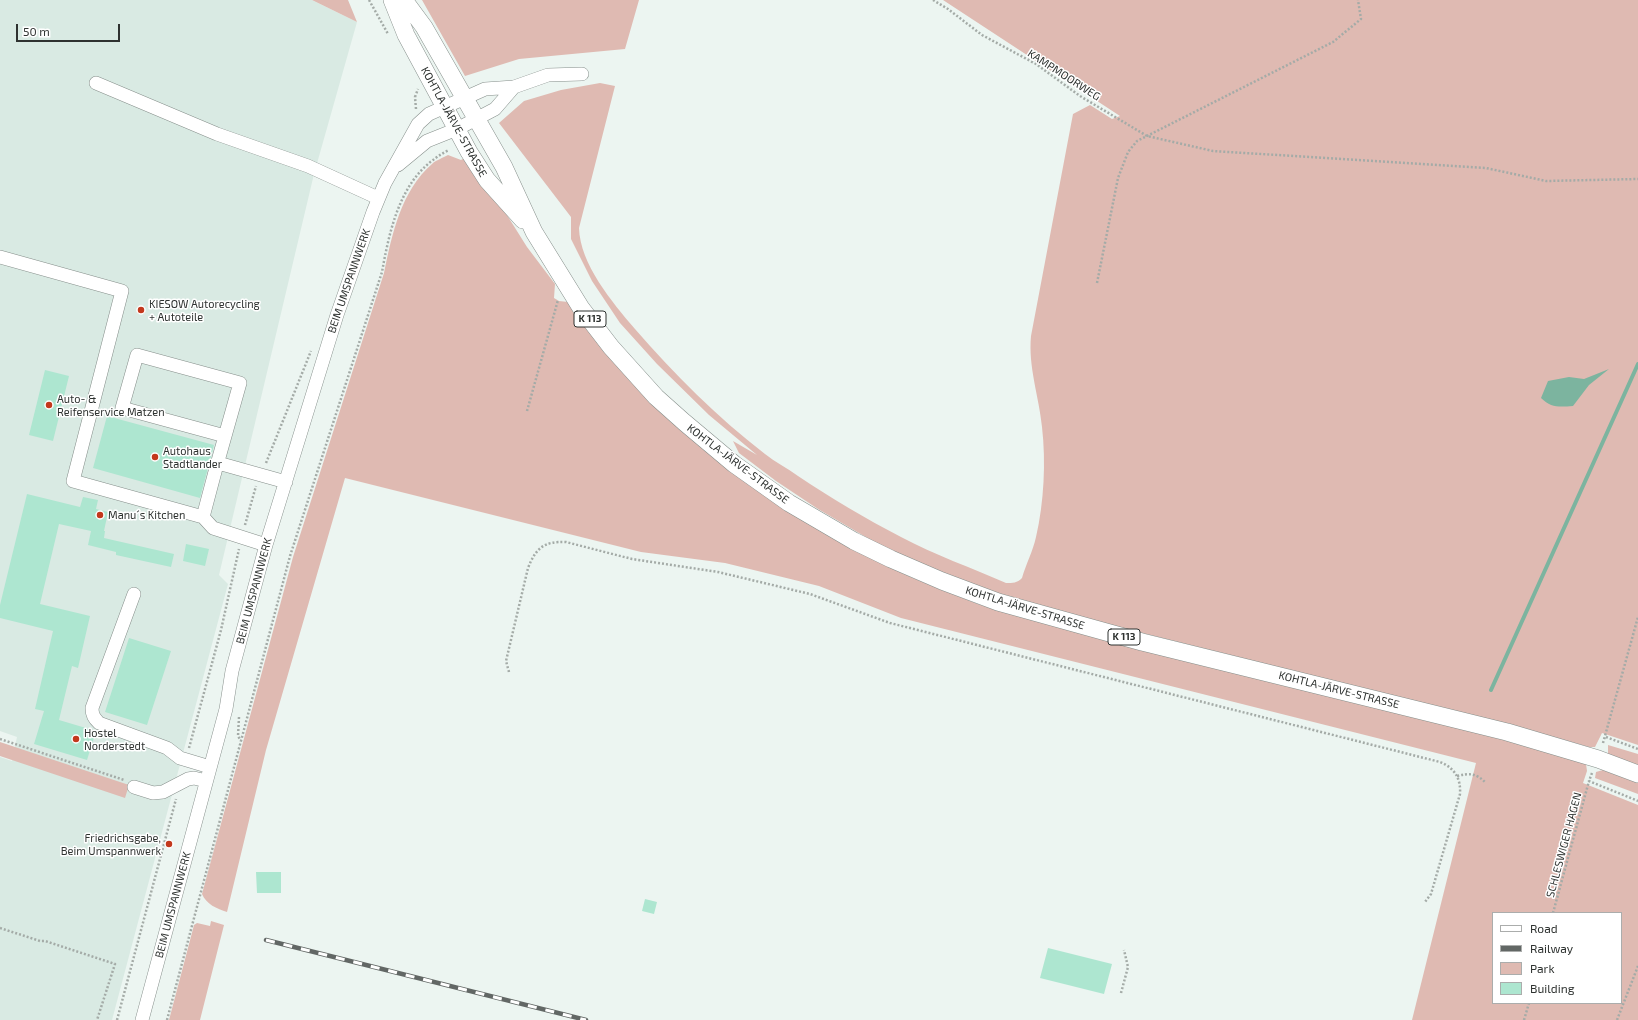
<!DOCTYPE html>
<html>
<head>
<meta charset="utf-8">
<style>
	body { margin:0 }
	#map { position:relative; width:1638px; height:1020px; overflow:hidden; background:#ecf5f1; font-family:"Exo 2",sans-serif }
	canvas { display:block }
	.legend { position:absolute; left:1492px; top:912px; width:130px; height:92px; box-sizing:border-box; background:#fff; border:1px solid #abadac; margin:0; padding:5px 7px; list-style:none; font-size:12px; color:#2e3230 }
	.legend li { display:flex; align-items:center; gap:8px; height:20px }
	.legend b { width:20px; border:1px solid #abadac }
	.scale { position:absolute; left:16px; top:24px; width:104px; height:18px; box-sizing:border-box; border:2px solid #2e3230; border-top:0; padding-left:5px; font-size:12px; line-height:14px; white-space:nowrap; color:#2e3230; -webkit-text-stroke:3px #fff; paint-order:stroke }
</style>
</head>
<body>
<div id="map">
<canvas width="1638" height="1020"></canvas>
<ul class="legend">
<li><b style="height:5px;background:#fff"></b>Road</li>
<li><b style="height:5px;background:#626765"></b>Railway</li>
<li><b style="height:11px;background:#dfbab2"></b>Park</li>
<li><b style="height:11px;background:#ade6d0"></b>Building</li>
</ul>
<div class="scale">50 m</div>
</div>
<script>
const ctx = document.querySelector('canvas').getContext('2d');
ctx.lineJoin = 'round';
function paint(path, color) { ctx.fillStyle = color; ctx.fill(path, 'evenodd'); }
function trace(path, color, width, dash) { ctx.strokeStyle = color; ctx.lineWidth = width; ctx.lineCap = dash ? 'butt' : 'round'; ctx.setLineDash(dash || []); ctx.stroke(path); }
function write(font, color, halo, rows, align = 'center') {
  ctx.font = font + ' "Exo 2",sans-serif'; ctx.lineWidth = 3; ctx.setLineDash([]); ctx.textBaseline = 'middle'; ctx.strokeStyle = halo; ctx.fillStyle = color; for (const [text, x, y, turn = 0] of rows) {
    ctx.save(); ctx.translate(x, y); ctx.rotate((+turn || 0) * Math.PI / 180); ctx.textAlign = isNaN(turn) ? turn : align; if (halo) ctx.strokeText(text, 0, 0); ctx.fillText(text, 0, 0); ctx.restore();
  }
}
const built = new Path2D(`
	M0 0H312L357 22 314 174 219 575 228 584 112 1020H0V757L12 761 17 737 0 731Z`);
const green = new Path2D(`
	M312 0H348L357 22Z
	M422 0H639L625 49 519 59 465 76Z
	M943 0H1638V745L1602 733 1595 747H1589L1514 726 1126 629 994 592 914 561 876 543 818 509 776 481 739 453 733 441 757 455 709 415 657 364 620 323 592 281 571 239V217L499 123 524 101 561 90 600 83 615 86 579 228C580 264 612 302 635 329 674 374 717 417 765 454 775 462 787 468 798 476 831 498 866 519 901 537 935 555 972 568 1006 583 1013 583 1017 583 1022 578 1026 564 1033 551 1036 537 1044 502 1046 462 1042 427 1039 396 1028 367 1031 336L1073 114 1090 105 1112 119 1120 116Z
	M448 155 461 160 468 156 475 164 527 247 555 284 554 298 559 301 568 302 620 365 852 549 913 578 978 604 1018 616 1486 735 1544 751 1586 764 1587 771 1583 783 1638 805V1020H1412L1476 763 901 618 819 586 725 563 641 552 345 478 266 750 227 912C217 909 206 904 202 894L293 557 384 273C392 234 401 191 432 164 436 160 443 158 448 155ZM1493 913H1621V1003H1493Z
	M0 742 129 785 125 798 0 756Z
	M1608 745 1638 754V766L1608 754Z
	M1603 770 1638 783V794L1595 778 1596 772Z
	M211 921 224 925 200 1020H169L194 925 197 923 210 926Z`);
const water = new Path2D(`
	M1609 369 1589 385 1573 406C1559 407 1551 408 1541 398L1548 381 1569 377 1584 379Z`);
const stream = new Path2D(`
	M1491 690 1638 364`);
const building = new Path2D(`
	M45 370 69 376 53 441 29 435Z
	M107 416 214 445 200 498 93 468Z
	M27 494 80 507 83 497 98 500 96 509 108 512 104 531H105L104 538 174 554 171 567 116 555V552L88 545 91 531 59 524 40 604 90 616 78 668 72 666 59 720 96 731 87 760 34 744 44 711 35 709 53 631 0 618V605Z
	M186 544 209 549 205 566 183 561Z
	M129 638 171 651 147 725 105 712Z
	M256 872H281V893H257Z
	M645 899 657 902 654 914 642 911Z
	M1048 948 1112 964 1104 994 1040 978Z`);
const path = new Path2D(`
	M369 0 388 34
	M933 0 948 9 982 35 1036 64 1080 96 1147 136 1213 151 1486 168 1546 181 1638 179
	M416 109 415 97 418 89
	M1097 283 1118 178 1128 152 1137 141 1333 42 1361 19 1358 0
	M527 411 558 300
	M266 463 311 351
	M245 525 256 486
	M509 672 506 661 528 568C536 548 544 541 566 542L632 559 718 572 810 594 890 623 1440 762C1455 768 1461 779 1460 794L1431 894 1425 902
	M239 717 238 736 241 741
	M1606 737 1638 749
	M0 739 124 780
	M1603 743 1638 617
	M189 748 221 630 239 549
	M1592 773 1589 781 1638 801
	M1457 776C1470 773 1476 773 1486 783
	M1553 913 1589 781
	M0 928 40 941H45L115 964 97 1020
	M1121 993 1128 967 1124 950
	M117 1020 176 799
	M167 1020 290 556 382 272C389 233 399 185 433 160 438 156 443 153 449 150
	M1524 1020 1529 1003
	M1617 1020 1638 966`);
const minor = new Path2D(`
	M96 83 217 134 308 166 378 198
	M398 165 427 141 457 129 495 109 514 87
	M0 257 122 291 73 481 203 517
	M225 436 122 408 137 355 240 383C232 412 224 440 216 468L203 517 213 528 266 545
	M218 463 286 482
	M134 594 92 708C92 715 94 718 99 723L167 748 180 758 210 767
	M134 787 153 793 163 792 188 779 194 778 206 781
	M142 1020 226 709 232 671 266 545 337 315 373 212 385 183 418 124 429 114 485 89 514 87 548 75 582 74`);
const major = new Path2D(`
	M392 0 406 35 469 152 487 180 523 220
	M404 0 424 27 504 167 534 232 581 308 611 347 656 397 684 422 734 464 789 503 854 541 891 559 942 581 998 602 1142 642 1507 732 1598 759 1638 774`);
const rail = new Path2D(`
	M266 940 586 1020`);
const markers = [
	[141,310,4,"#c3381c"],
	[49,405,4,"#c3381c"],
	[155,457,4,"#c3381c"],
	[100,515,4,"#c3381c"],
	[76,739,4,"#c3381c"],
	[169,844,4,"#c3381c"]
];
const shields = [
	[590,319,32],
	[1124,637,32]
];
const shieldNames = [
	["K 113",590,319],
	["K 113",1124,637]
];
const streetNames = [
	["KAMPMOORWEG",1064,75,33],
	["KOHTLA-JÄRVE-STRASSE",454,122,61],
	["BEIM UMSPANNWERK",349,281,-71],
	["KOHTLA-JÄRVE-STRASSE",738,464,37],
	["BEIM UMSPANNWERK",254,591,-75],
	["KOHTLA-JÄRVE-STRASSE",1025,608,17],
	["KOHTLA-JÄRVE-STRASSE",1339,690,14],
	["SCHLESWIGER HAGEN",1564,845,-75],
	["BEIM UMSPANNWERK",173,905,-75]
];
const poiNames = [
	["KIESOW Autorecycling",149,304],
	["+ Autoteile",149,317],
	["Auto- &",57,399],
	["Reifenservice Matzen",57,412],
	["Autohaus",163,451],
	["Stadtlander",163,464],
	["Manu´s Kitchen",108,515],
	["Hostel",84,733],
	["Norderstedt",84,746],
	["Friedrichsgabe,",161,838,"right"],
	["Beim Umspannwerk",161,851,"right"]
];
paint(built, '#d9eae3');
paint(green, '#dfbab2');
paint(water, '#7cb49f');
trace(stream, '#7cb49f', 4);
paint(building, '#ade6d0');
trace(minor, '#868f8b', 14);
trace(major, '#868f8b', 18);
trace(path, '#a4aba7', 2.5, [2, 2]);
trace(minor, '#fff', 13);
trace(major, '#fff', 17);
trace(rail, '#626765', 4.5);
trace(rail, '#fff', 3, [9]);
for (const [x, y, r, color] of markers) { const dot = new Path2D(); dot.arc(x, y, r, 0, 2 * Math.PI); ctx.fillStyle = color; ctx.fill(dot); trace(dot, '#fff', 1.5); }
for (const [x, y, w] of shields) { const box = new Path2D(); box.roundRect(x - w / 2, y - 8, w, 16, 3); ctx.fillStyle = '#fff'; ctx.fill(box); trace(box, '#2e3230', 1); }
write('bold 10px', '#2e3230', null, shieldNames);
write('11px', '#2e3230', '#fff', streetNames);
write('11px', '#2e3230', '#fff', poiNames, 'left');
</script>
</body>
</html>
